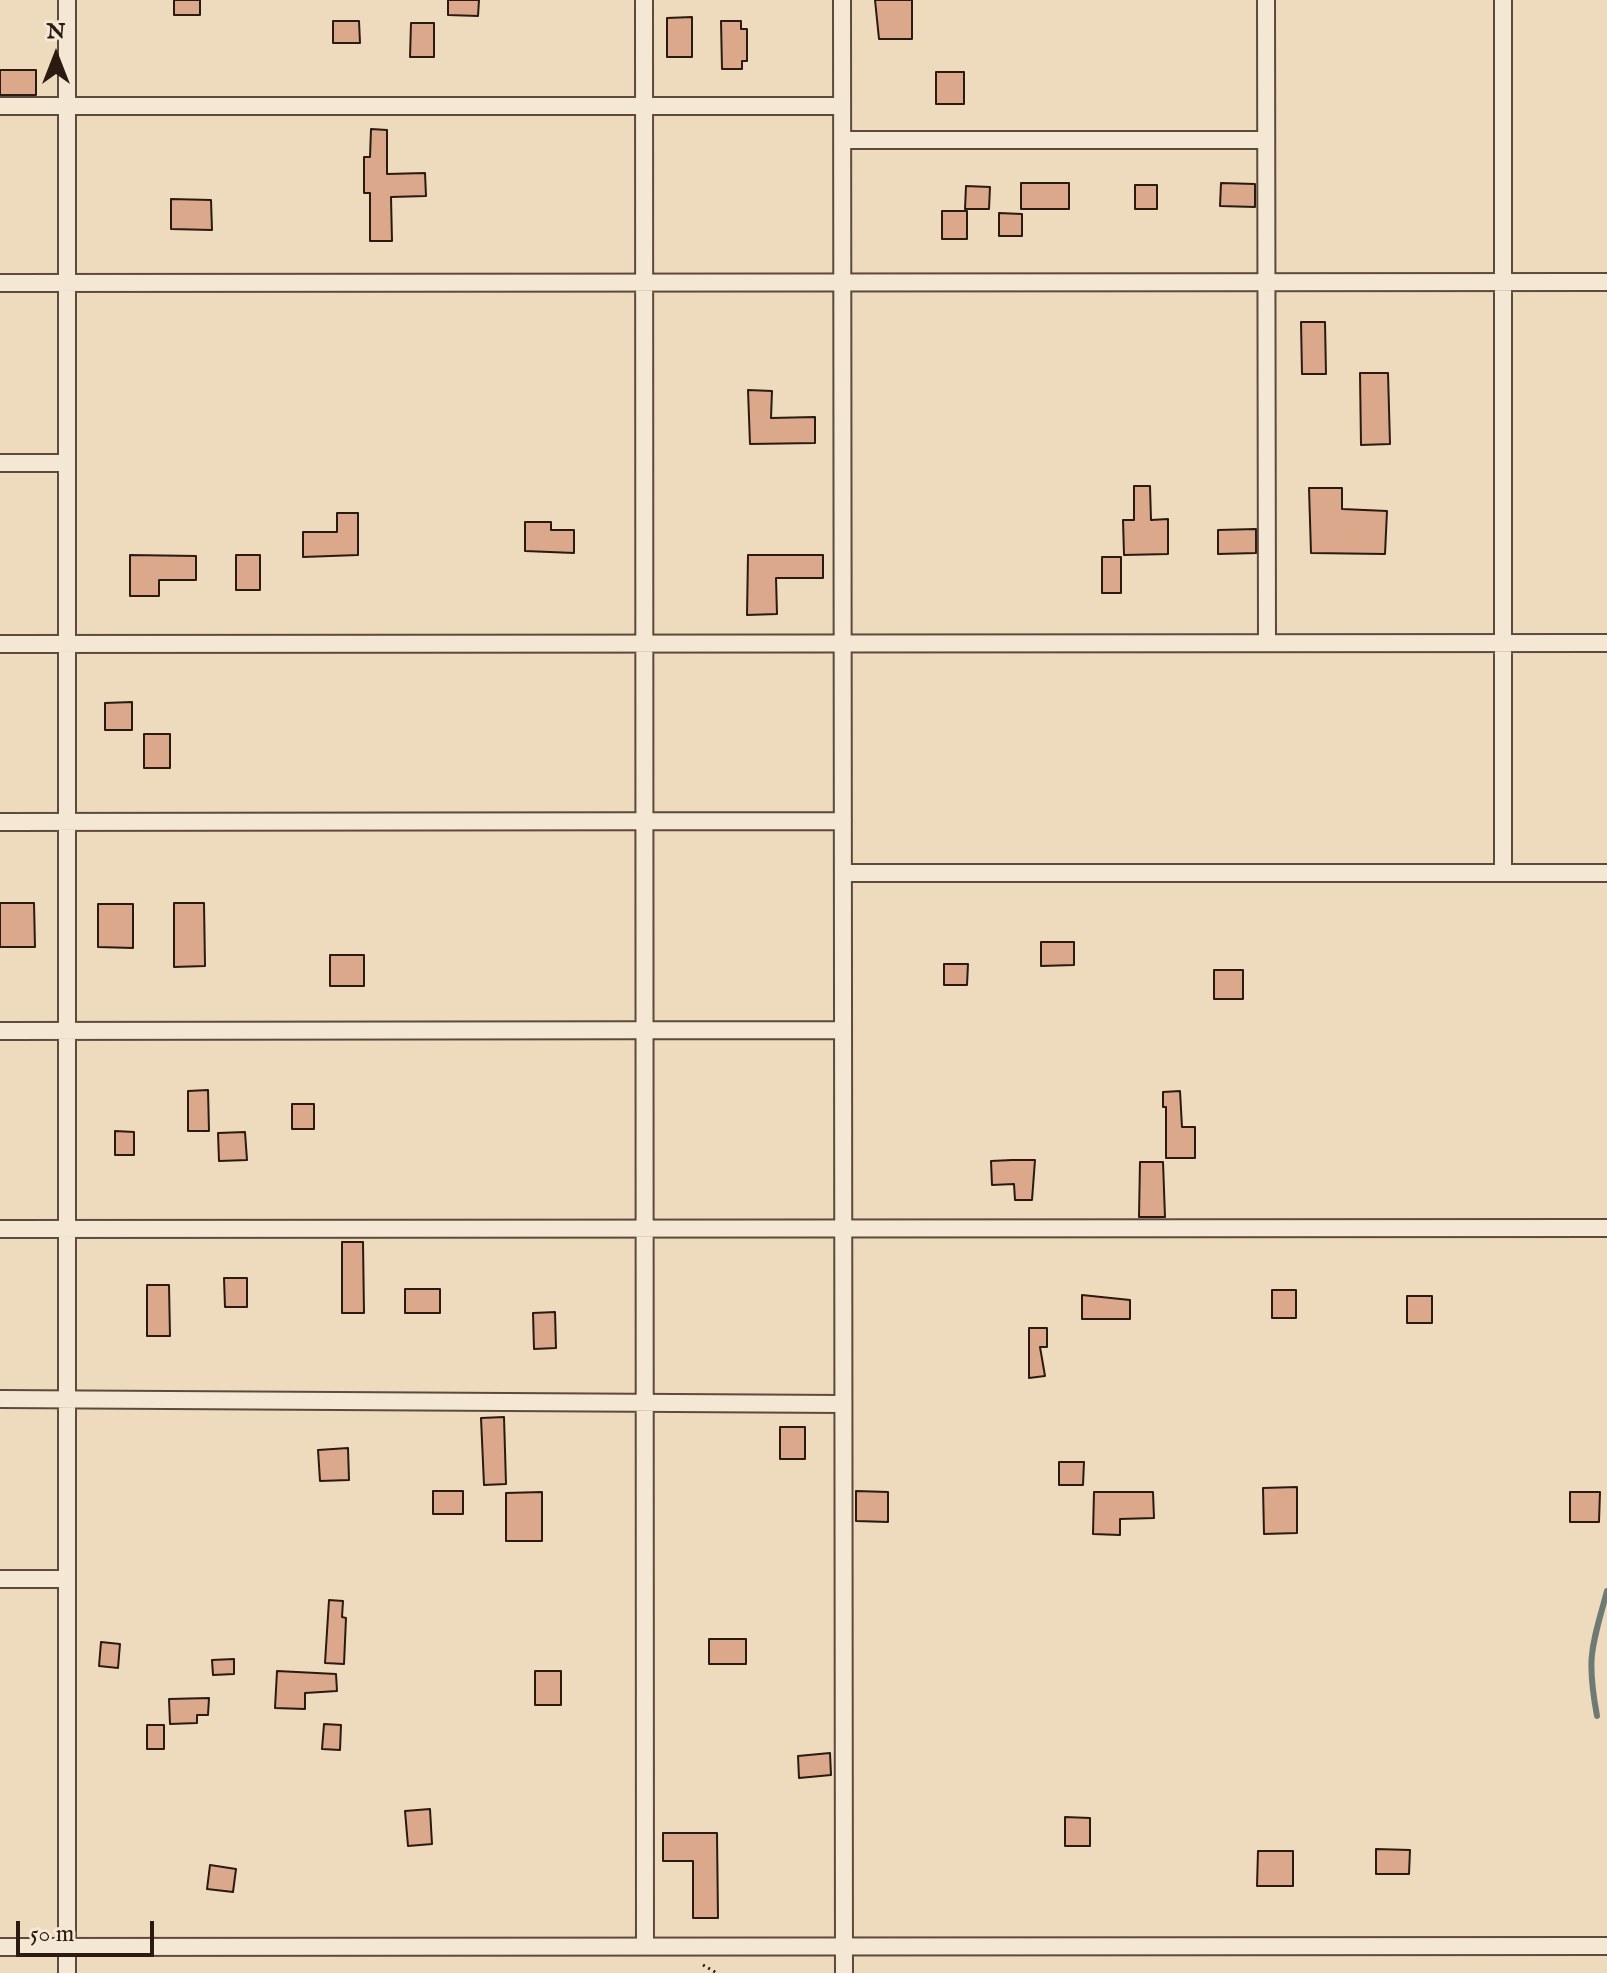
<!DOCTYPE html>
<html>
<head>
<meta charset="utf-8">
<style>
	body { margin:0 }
	#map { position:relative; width:1607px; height:1973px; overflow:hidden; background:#eedbbd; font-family:"IM FELL English",serif }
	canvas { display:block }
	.north { position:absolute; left:16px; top:16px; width:80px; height:80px; -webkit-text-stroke:6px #f4e8d4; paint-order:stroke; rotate:0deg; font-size:22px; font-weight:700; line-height:32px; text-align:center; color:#2b1a12 }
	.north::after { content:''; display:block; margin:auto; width:28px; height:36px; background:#2b1a12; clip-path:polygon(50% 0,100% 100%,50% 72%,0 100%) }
	.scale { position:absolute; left:16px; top:1921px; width:138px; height:36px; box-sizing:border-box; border:4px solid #2b1a12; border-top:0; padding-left:10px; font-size:24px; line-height:28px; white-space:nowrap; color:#2b1a12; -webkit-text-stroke:6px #f4e8d4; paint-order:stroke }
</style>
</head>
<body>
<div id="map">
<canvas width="1607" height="1973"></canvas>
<div class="north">N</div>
<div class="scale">50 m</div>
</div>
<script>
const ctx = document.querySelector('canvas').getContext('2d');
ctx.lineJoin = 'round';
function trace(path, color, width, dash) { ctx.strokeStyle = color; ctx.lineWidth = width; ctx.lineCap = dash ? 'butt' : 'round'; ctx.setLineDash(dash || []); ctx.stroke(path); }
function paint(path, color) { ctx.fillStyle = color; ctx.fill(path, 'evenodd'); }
const stream = new Path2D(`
	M1597 1716C1586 1656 1592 1647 1607 1591`);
const building = new Path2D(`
	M174 0H200V15H174Z
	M448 0H479L478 16 448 15Z
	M875 0H912V39H879Z
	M692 17V57H667V18Z
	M333 21H359L360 43H333Z
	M721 21H741V29H747V61H742V69H722Z
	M411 23H434V57H410Z
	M0 70H36V95H0Z
	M936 72H964V104H936Z
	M371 129 387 130V174L425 173 426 196 391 197 392 241H370V193H364V157H370Z
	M1021 183H1069V209H1021Z
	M1221 183 1255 184V207L1220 206Z
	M1135 185H1157V209H1135Z
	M966 186 990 187 989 209H965Z
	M171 199 211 200 212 230 171 229Z
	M942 211H967V239H942Z
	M999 213 1022 214V236H999Z
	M1301 322H1325L1326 374H1302Z
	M1360 373H1388L1390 444 1361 445Z
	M748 390 772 391 771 418 815 417V443L750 444Z
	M1134 486H1150L1151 520 1168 519V554L1124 555 1123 520H1134Z
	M1309 488H1342V509L1387 511 1385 554 1311 553Z
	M337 513H358V555L303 557V532H337Z
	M525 522H551V530H574V553L525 551Z
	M1256 529V553L1218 554V530Z
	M130 555 196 556V580H159V596H130Z
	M236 555H260V590H236Z
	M748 555H823V578H776L777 614 747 615Z
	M1102 557H1121V593H1102Z
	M132 702V730H105V703Z
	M144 734H170V768H144Z
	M0 903H34L35 947H0Z
	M174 903H204L205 966 174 967Z
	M98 904H133V948L98 947Z
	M1041 942H1074V965L1041 966Z
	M330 955H364V986H330Z
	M944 964H968L967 985H944Z
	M1214 970H1243V999H1214Z
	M208 1090 209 1131H188V1091Z
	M1180 1091 1182 1127H1195V1158H1166V1107H1163V1092Z
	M292 1104H314V1129H292Z
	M115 1131 134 1132V1155H115Z
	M245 1132 247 1160 219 1161 218 1133Z
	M1012 1160H1035L1032 1200H1015L1014 1184 992 1185 991 1161Z
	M1140 1162H1163L1165 1217H1139Z
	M342 1242H363L364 1313H342Z
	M224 1278H247V1307H225Z
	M147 1285H169L170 1336H147Z
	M405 1289H440V1313H405Z
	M1272 1290H1296V1318H1272Z
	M1082 1295 1130 1300V1319H1082Z
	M1407 1296H1432V1323H1407Z
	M555 1312 556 1348 534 1349 533 1313Z
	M1029 1328H1047V1347H1040L1045 1376 1029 1378Z
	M504 1417 506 1484 484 1485 481 1418Z
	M780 1427H805V1459H780Z
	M348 1448 349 1480 320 1481 318 1450Z
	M1059 1462H1084L1083 1485H1059Z
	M1297 1487V1533L1264 1534 1263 1488Z
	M433 1491H463V1514H433Z
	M856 1491 888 1492V1522L856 1521Z
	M542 1492V1541H506V1493Z
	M1094 1492H1153L1154 1518 1120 1519V1535L1093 1534Z
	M1570 1492H1600L1599 1522H1570Z
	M329 1600 343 1601 342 1617 346 1618 344 1664 325 1663Z
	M709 1639H746V1664H709Z
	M101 1642 120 1644 118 1668 99 1666Z
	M234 1659V1674L213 1675 212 1660Z
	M277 1671 336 1674 337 1691 305 1693V1709L275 1708Z
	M535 1671H561V1705H535Z
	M209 1698 208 1715H197V1723L170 1724 169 1699Z
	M324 1724 341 1725 340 1750 322 1749Z
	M147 1725H164V1749H147Z
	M830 1753 831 1775 799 1778 798 1756Z
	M430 1809 432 1844 408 1846 405 1811Z
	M1065 1817 1090 1818V1846H1065Z
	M663 1833H717L718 1918H693V1861H663Z
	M1376 1849 1410 1850 1409 1874H1376Z
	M1258 1851H1293V1886H1257Z
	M210 1865 236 1869 233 1892 207 1889Z`);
const path = new Path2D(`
	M703 1965 717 1973`);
const street = new Path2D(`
	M67 0V1973
	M644 0 645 1946
	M842 0 844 1973
	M1266 0 1267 643
	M1503 0V873
	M0 106H842
	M843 140H1266
	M0 283 1607 282
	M0 463H67
	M0 644 1607 643
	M0 822 843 821
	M843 873H1607
	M0 1031 843 1030
	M0 1229 1607 1228
	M0 1399 843 1404
	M0 1579H67
	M0 1947 1607 1946`);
trace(stream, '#6d7b74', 6);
paint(building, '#dba88b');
trace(building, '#2b1a12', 2);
trace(street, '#5c4a3d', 20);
trace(path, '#2b1a12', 3, [2, 4]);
trace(street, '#f4e8d4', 16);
</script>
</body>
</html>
